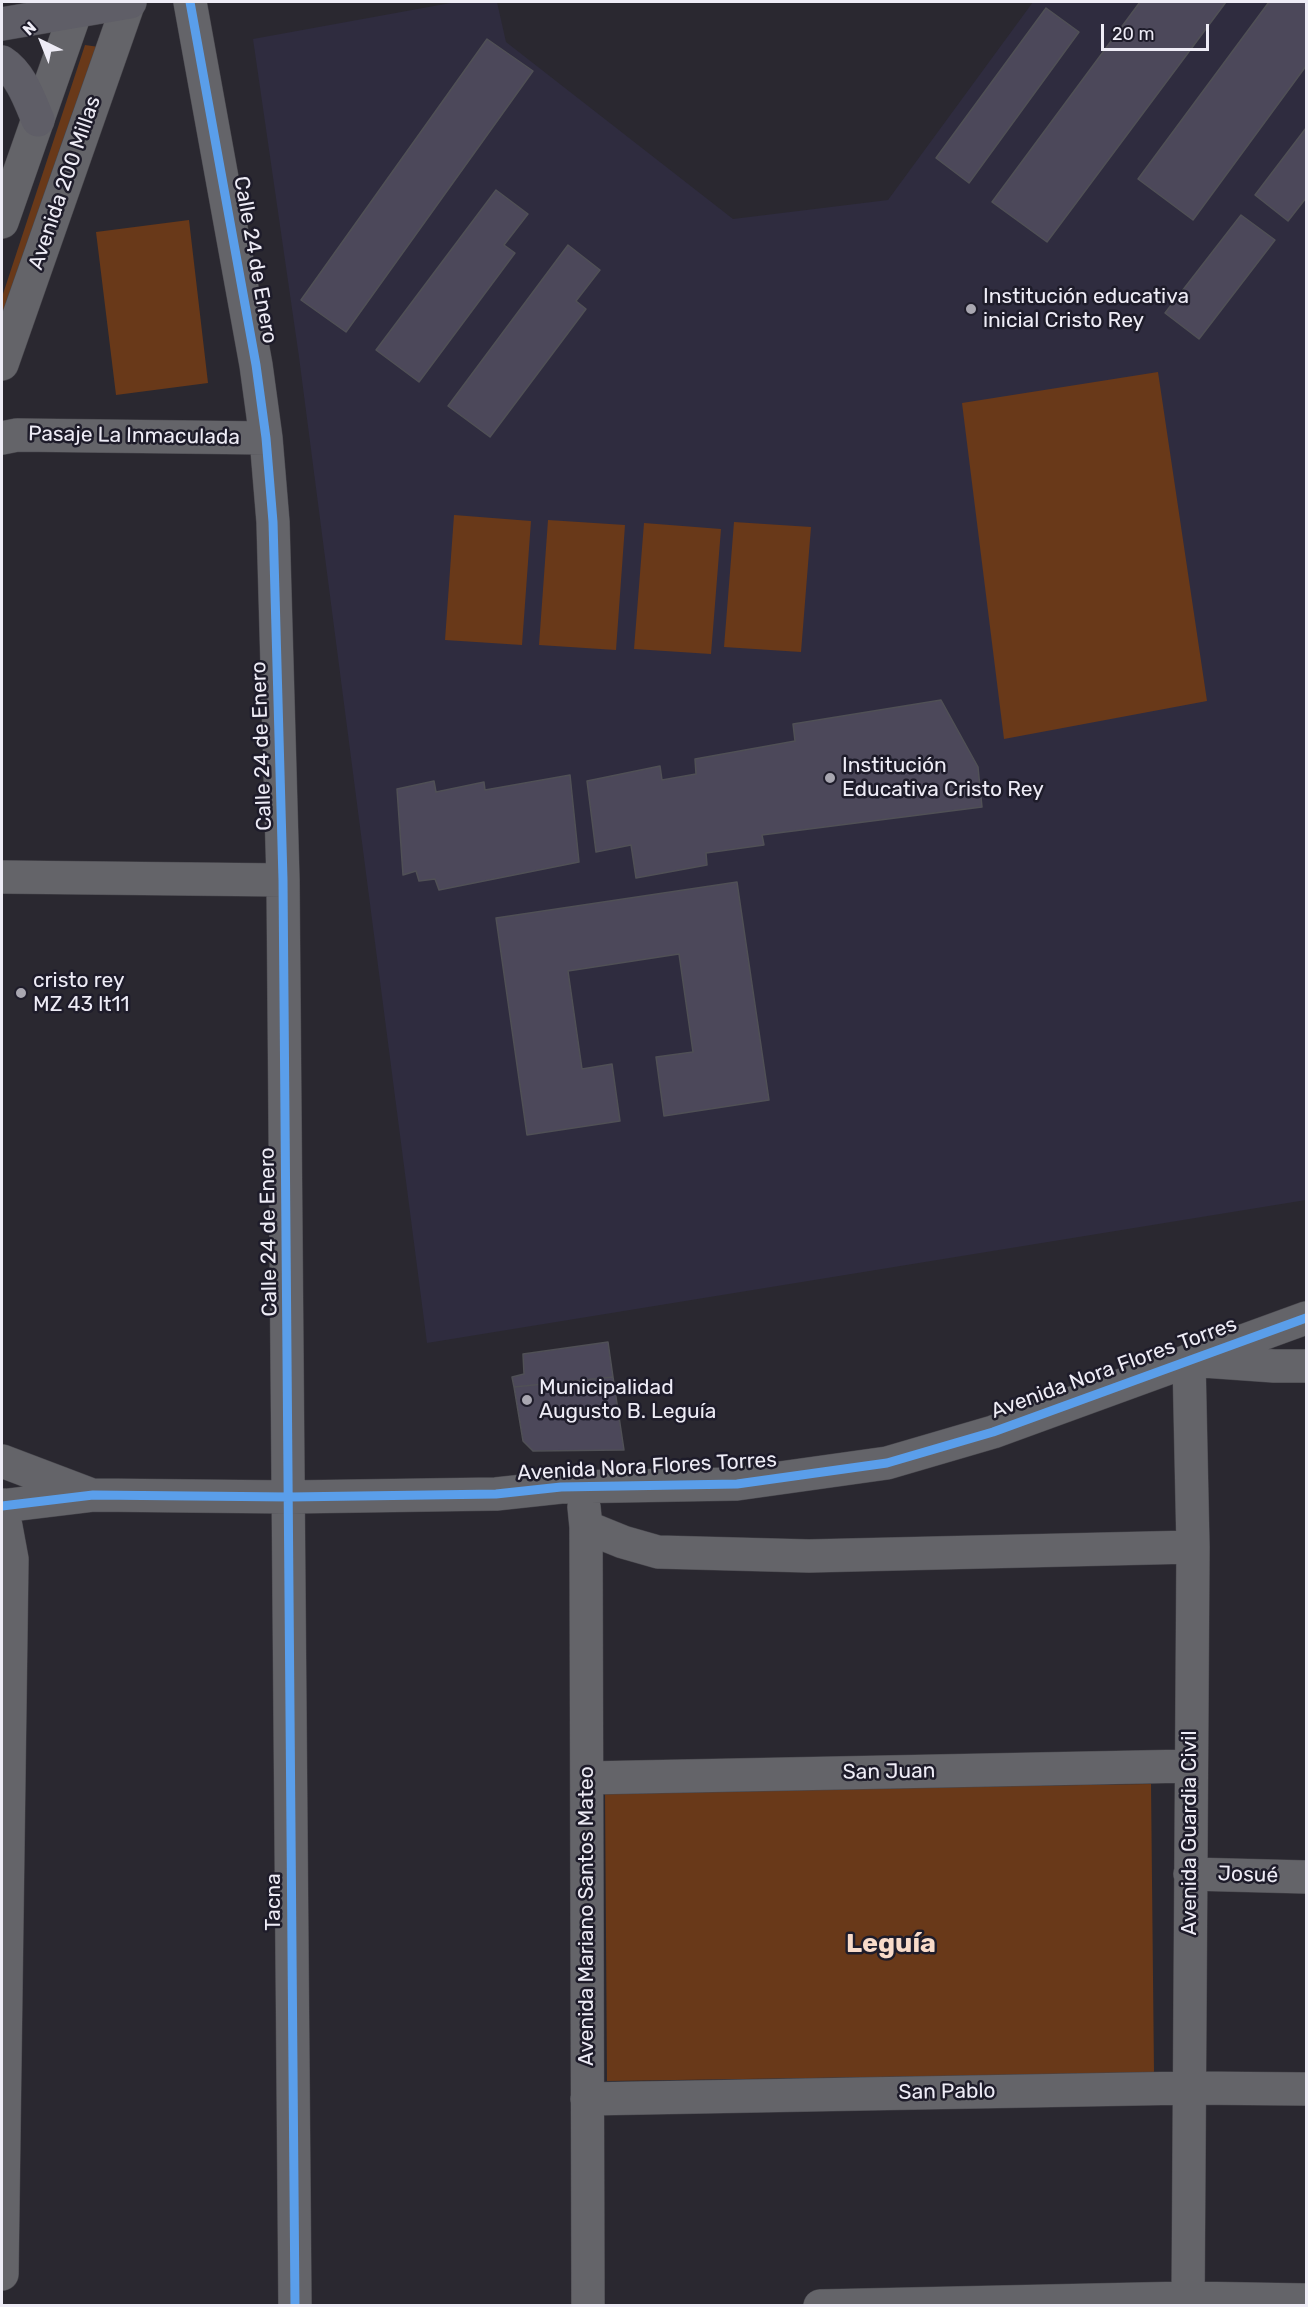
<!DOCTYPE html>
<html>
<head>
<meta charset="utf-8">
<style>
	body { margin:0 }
	#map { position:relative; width:1308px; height:2307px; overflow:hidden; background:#2a2830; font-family:Rubik,sans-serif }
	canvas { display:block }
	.frame { position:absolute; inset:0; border:3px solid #eeecf6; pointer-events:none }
	.north { position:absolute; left:12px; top:12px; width:60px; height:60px; -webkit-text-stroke:4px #1e1c2a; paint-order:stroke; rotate:317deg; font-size:16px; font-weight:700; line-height:24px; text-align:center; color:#eeecf6 }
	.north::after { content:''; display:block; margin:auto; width:21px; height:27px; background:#eeecf6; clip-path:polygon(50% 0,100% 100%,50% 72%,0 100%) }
	.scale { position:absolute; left:1101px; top:24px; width:108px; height:27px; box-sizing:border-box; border:3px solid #eeecf6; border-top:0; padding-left:8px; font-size:18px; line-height:21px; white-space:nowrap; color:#eeecf6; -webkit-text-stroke:4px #1e1c2a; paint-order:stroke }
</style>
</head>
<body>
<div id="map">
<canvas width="1308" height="2307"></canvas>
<div class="frame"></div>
<div class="north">N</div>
<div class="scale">20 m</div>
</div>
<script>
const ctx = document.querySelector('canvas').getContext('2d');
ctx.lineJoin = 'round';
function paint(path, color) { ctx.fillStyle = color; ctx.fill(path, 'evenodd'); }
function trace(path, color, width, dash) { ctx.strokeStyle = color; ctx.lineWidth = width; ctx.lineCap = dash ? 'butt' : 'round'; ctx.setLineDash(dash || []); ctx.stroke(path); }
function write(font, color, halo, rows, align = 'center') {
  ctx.font = font + ' Rubik,sans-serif'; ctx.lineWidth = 5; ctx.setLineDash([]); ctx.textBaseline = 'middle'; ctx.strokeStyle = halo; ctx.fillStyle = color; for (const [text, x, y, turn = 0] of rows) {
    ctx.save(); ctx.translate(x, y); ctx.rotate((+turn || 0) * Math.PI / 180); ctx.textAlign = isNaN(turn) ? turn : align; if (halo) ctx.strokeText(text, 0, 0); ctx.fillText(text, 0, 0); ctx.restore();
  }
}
const built = new Path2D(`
	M456 2H497L506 42 733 219 888 200 1033 2H1306V1200L427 1343 299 357 253 39Z`);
const green = new Path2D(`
	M85 45 99 47 2 340V297Z
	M189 220 208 383 116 395 96 232Z
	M1158 372 1207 701 1004 739 962 403Z
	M454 515 531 521 522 645 445 640Z
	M548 520 625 525 616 650 539 645Z
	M734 522 811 527 801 652 724 647Z
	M644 523 721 529 711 654 634 649Z
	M1151 1784 1154 2073 607 2081 605 1792Z`);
const building = new Path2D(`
	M1140 2H1226L1047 242 992 202Z
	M1269 2H1306V66L1193 220 1138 179Z
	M1046 8 1079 32 969 183 936 158Z
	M487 39 533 71 346 332 301 300Z
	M1306 128V198L1288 221 1255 195Z
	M496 190 528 214 504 245 515 253 419 382 376 350Z
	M1241 215 1275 240 1199 339 1165 313Z
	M568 245 600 270 576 301 586 309 490 437 448 406Z
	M941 700 978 767 982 807 762 835 764 845 706 853 707 865 636 878 631 845 596 852 587 781 660 766 662 780 696 774 695 759 795 741 793 724Z
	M570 775 579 862 439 890 435 879 419 881 416 871 403 875 397 789 434 781 436 792 484 782 485 790Z
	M737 882 769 1100 664 1116 656 1057 693 1052 679 954 568 971 582 1069 612 1064 620 1121 527 1135 496 918Z
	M608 1342 613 1377 514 1387 512 1377 524 1374 523 1354Z
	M613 1377 624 1450 533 1451 523 1441 514 1387Z`);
const minor = new Path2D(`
	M190 2 256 365 266 438 273 522 283 880 295 2306
	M2 222 79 2
	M2 364 129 2
	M2 438 17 435 266 438
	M2 877 283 880
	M1203 1361 1274 1366H1306
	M2 1461 89 1494
	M2 1505 12 1559 2 2274
	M2 1506 93 1495 290 1497 496 1494 561 1487 737 1484 887 1463 993 1432 1306 1318
	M584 1507 586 1527 623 1542 658 1552 809 1556 1193 1547
	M586 1527 588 2306
	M587 1778 1191 1766
	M1190 1874 1306 1877
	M587 2099 1189 2088 1306 2089
	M820 2306 1188 2298 1306 2300
	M1188 2306 1193 1547 1189 1360`);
const major = new Path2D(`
	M2 24 130 2
	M2 62C21 74 30 101 38 120`);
const cycleway = new Path2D(`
	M190 2 256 365 266 438 273 522 283 880 295 2306
	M2 1506 93 1495 290 1497 496 1494 561 1487 737 1484 887 1463 993 1432 1306 1318`);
const markers = [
	[971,309,6,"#a9a7b1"],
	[830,778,6,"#a9a7b1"],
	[21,993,6,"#a9a7b1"],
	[527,1400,6,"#a9a7b1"]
];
const streetNames = [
	["Avenida 200 Millas",65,183,-71],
	["Calle 24 de Enero",255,260,80],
	["Pasaje La Inmaculada",134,436,1],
	["Calle 24 de Enero",262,746,-92],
	["Calle 24 de Enero",269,1232,-91],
	["Avenida Nora Flores Torres",1114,1368,-20],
	["Avenida Nora Flores Torres",647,1467,-3],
	["San Juan",889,1772,-1],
	["Avenida Guardia Civil",1190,1833,-90],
	["Josué",1248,1875,2],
	["Tacna",274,1902,-90],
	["Avenida Mariano Santos Mateo",587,1916,-90],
	["San Pablo",947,2092,-1]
];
const poiNames = [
	["Institución educativa",983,297],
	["inicial Cristo Rey",983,321],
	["Institución",842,766],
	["Educativa Cristo Rey",842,790],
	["cristo rey",33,981],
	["MZ 43 lt11",33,1005],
	["Municipalidad",539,1388],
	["Augusto B. Leguía",539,1412]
];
const districtNames = [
	["Leguía",891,1944]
];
paint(built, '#2f2c3f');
paint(green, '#693919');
paint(building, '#4c485a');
trace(building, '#505056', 1.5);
trace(minor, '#47464c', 34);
trace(major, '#47464c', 34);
trace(minor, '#646469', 33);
trace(major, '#5f5e67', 33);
trace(cycleway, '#5a9eea', 9);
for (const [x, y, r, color] of markers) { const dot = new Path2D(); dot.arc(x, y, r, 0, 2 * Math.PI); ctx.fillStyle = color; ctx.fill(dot); trace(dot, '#1e1c2a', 2); }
write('21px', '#eeecf6', '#1e1c2a', streetNames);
write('21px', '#eeecf6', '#1e1c2a', poiNames, 'left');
write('bold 27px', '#f8dbc9', '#1e1c2a', districtNames);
</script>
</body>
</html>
